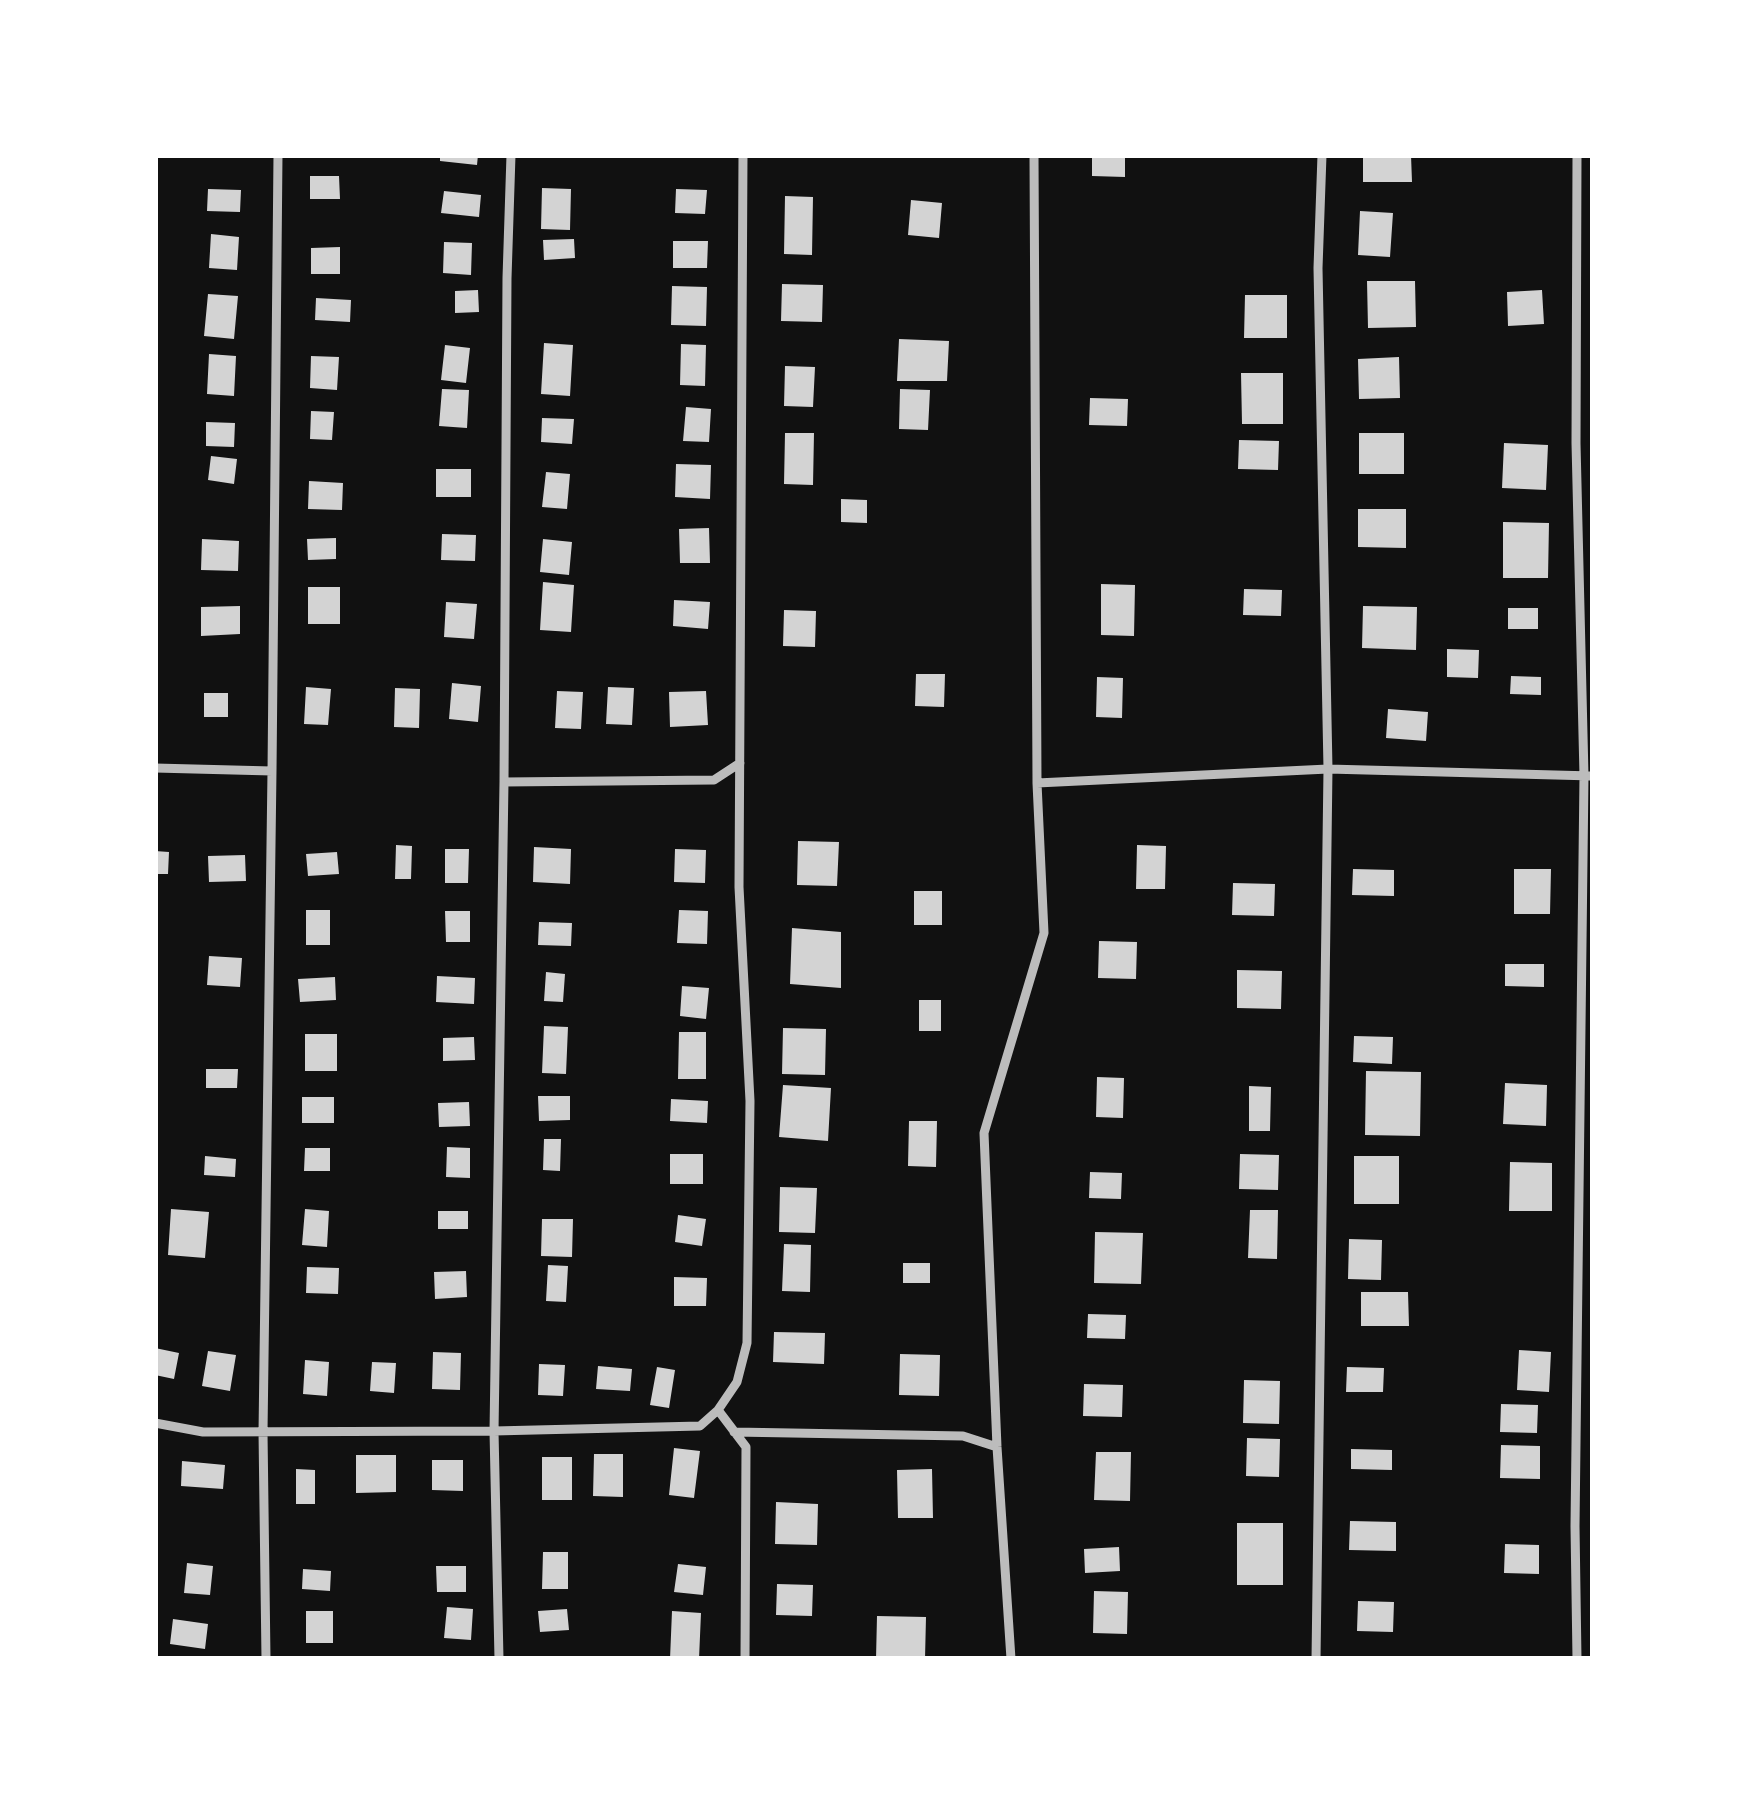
<!DOCTYPE html>
<html>
<head>
<meta charset="utf-8">
<style>
	body { margin:0 }
	#map { position:relative; width:1748px; height:1814px; overflow:hidden; background:#111; font-family:"Source Sans 3",sans-serif }
	canvas { display:block }
	.frame { position:absolute; inset:0; border:158px solid #fff; pointer-events:none }
</style>
</head>
<body>
<div id="map">
<canvas width="1748" height="1814"></canvas>
<div class="frame"></div>
</div>
<script>
const ctx = document.querySelector('canvas').getContext('2d');
ctx.lineJoin = 'round';
function paint(path, color) { ctx.fillStyle = color; ctx.fill(path, 'evenodd'); }
function trace(path, color, width, dash) { ctx.strokeStyle = color; ctx.lineWidth = width; ctx.lineCap = dash ? 'butt' : 'round'; ctx.setLineDash(dash || []); ctx.stroke(path); }
const building = new Path2D(`
	M440 155H478L477 165 440 161Z
	M1092 155H1125V177L1092 176Z
	M1363 155H1411L1412 182H1363Z
	M310 176H339L340 199H310Z
	M542 188 571 189 570 230 541 229Z
	M208 189 241 190 240 212 207 211Z
	M676 189 707 190 705 214 675 213Z
	M444 191 481 195 479 217 441 213Z
	M785 196 813 197 812 255 784 254Z
	M911 200 942 203 939 238 908 235Z
	M1360 211 1393 213 1390 257 1358 255Z
	M211 234 239 237 237 270 209 268Z
	M574 239 575 258 544 260 543 240Z
	M673 241H708L707 268H673Z
	M444 242 472 243 471 275 443 273Z
	M340 247V274H311V248Z
	M1367 281H1415L1416 327 1368 328Z
	M782 284 823 285 822 322 781 321Z
	M672 286 707 287 706 326 671 325Z
	M478 290 479 312 455 313V291Z
	M1542 290 1544 324 1508 326 1507 292Z
	M208 294 238 296 234 339 204 336Z
	M1245 295H1287V338H1244Z
	M316 298 351 300 350 322 315 320Z
	M899 339 949 341 947 381H897Z
	M544 343 573 345 570 396 541 394Z
	M681 344 706 345 705 386 680 385Z
	M445 345 470 348 466 383 441 380Z
	M209 354 236 356 234 396 207 394Z
	M311 356 339 357 337 390 310 388Z
	M1399 357 1400 398 1359 399 1358 359Z
	M785 366 815 367 813 407 784 406Z
	M1241 373H1283V424H1242Z
	M442 389 469 390 467 428 439 426Z
	M900 389 930 390 928 430 899 429Z
	M1090 398 1128 399 1127 426 1089 425Z
	M686 407 711 409 709 442 683 441Z
	M311 411 334 412 332 440 310 439Z
	M542 418 574 419 572 444 541 442Z
	M206 422 235 423 234 447 206 446Z
	M785 433H814L813 485 784 484Z
	M1359 433H1404V474H1359Z
	M1239 440 1279 441 1278 470 1238 469Z
	M1504 443 1548 445 1546 490 1502 488Z
	M211 456 237 459 234 484 208 480Z
	M676 464 711 465 710 499 675 497Z
	M436 469H471V497H436Z
	M546 472 570 474 567 509 542 507Z
	M309 481 343 483 342 510 308 509Z
	M841 499 867 500V523L841 522Z
	M1358 509H1406V548L1358 547Z
	M1503 522 1549 523 1548 578H1503Z
	M709 528 710 563H680L679 529Z
	M442 534 476 535 475 561 441 560Z
	M336 538V559L308 560 307 539Z
	M202 539 239 541 238 571 201 570Z
	M543 539 572 542 569 575 540 572Z
	M543 582 574 585 571 632 540 630Z
	M1101 584 1135 585 1134 636 1101 635Z
	M308 587H340V624H308Z
	M1244 589 1282 590 1281 616 1243 615Z
	M674 600 710 602 708 629 673 626Z
	M446 602 477 604 474 639 444 637Z
	M240 606V634L201 636V607Z
	M1363 606 1417 607 1416 650 1362 648Z
	M1508 608H1538V629H1508Z
	M784 610 816 611 815 647 783 646Z
	M1447 649 1479 650 1478 678 1447 677Z
	M916 674H945L944 707 915 706Z
	M1511 676 1541 677V695L1510 694Z
	M1097 677 1123 678 1122 718 1096 717Z
	M452 683 481 686 478 722 449 719Z
	M306 687 331 689 328 725 304 724Z
	M608 687 634 688 632 725 606 724Z
	M395 688 420 689 419 728 394 727Z
	M557 691 583 692 581 729 555 728Z
	M706 691 708 725 670 727 669 692Z
	M204 693H228V717H204Z
	M1388 709 1428 712 1426 741 1386 738Z
	M798 841 839 842 837 886 797 885Z
	M396 845 412 846 411 879H395Z
	M1137 845 1166 846 1165 889H1136Z
	M534 847 571 849 570 884 533 882Z
	M445 849H469L468 883H445Z
	M675 849 706 850 705 883 674 882Z
	M155 851 169 852 168 874H155Z
	M337 852 339 874 308 876 306 854Z
	M245 855 246 881 209 882 208 856Z
	M1353 869 1394 870V896L1352 895Z
	M1514 869H1551L1550 914H1514Z
	M1233 883 1275 884 1274 916 1232 915Z
	M914 891H942V925H914Z
	M306 910H330V945H306Z
	M679 910 708 911 707 944 677 943Z
	M445 911H470V942H446Z
	M539 922 572 923 571 946 538 945Z
	M792 928 841 932V988L790 984Z
	M1099 941 1137 942 1136 979 1098 978Z
	M209 956 242 958 240 987 207 985Z
	M1505 964H1544V987L1505 986Z
	M1237 970 1282 971 1281 1009 1237 1008Z
	M546 972 565 974 563 1002 544 1001Z
	M437 976 475 978 474 1004 436 1002Z
	M335 977 336 1000 300 1002 298 979Z
	M682 986 709 988 706 1019 680 1016Z
	M919 1000H941V1031H919Z
	M544 1026 568 1027 566 1074 542 1073Z
	M783 1028 826 1029 825 1075 782 1074Z
	M679 1032H706V1079H678Z
	M305 1034H337V1071H305Z
	M1354 1036 1393 1037 1392 1064 1353 1062Z
	M474 1037 475 1060 443 1061V1038Z
	M206 1069H238L237 1088H206Z
	M1366 1071 1421 1072 1420 1136 1365 1135Z
	M1097 1077 1124 1078 1123 1118 1096 1117Z
	M1505 1083 1547 1085 1546 1126 1503 1124Z
	M783 1085 831 1088 828 1141 779 1137Z
	M1249 1086 1271 1087 1270 1131H1249Z
	M538 1096H570V1120L539 1121Z
	M302 1097H334V1123H302Z
	M671 1099 708 1101 707 1123 670 1121Z
	M469 1102 470 1126 439 1127 438 1103Z
	M909 1121H937L936 1167 908 1166Z
	M544 1139H561L560 1171 543 1170Z
	M447 1147 470 1148V1178L446 1177Z
	M305 1148H330V1171H304Z
	M670 1154H703V1184H670Z
	M1240 1154 1279 1155 1278 1190 1239 1189Z
	M205 1156 236 1159 235 1177 204 1175Z
	M1354 1156H1399V1204H1354Z
	M1510 1162 1552 1163V1211H1509Z
	M1090 1172 1122 1173 1121 1199 1089 1198Z
	M780 1187 817 1188 815 1233 779 1232Z
	M171 1209 209 1212 205 1258 168 1255Z
	M305 1209 329 1211 327 1247 302 1245Z
	M1250 1210H1278L1277 1259 1248 1258Z
	M438 1211H468V1229H438Z
	M678 1215 706 1219 702 1246 675 1242Z
	M542 1219H573L572 1257 541 1256Z
	M1095 1232 1143 1233 1141 1284 1094 1283Z
	M1349 1239 1382 1240 1381 1280 1348 1279Z
	M784 1244 811 1245 810 1292 782 1291Z
	M903 1263H930V1283H903Z
	M548 1265 568 1266 566 1302 546 1301Z
	M307 1267 339 1268 338 1294 306 1293Z
	M466 1271 467 1297 435 1299 434 1272Z
	M674 1277 707 1278 706 1306H674Z
	M1361 1292H1408L1409 1326H1361Z
	M1088 1314 1126 1315 1125 1339 1087 1338Z
	M774 1332 825 1333 824 1364 773 1362Z
	M155 1348 179 1353 174 1379 155 1375Z
	M1519 1350 1551 1352 1549 1392 1517 1390Z
	M208 1351 236 1355 230 1391 202 1386Z
	M433 1352 461 1353 460 1390 432 1389Z
	M900 1354 940 1355 939 1396 899 1395Z
	M305 1360 329 1362 327 1396 303 1394Z
	M372 1362 396 1363 394 1393 370 1391Z
	M539 1364 565 1365 563 1396 538 1395Z
	M598 1366 632 1369 630 1391 596 1389Z
	M657 1367 675 1370 669 1408 650 1405Z
	M1347 1367 1384 1368 1383 1392H1346Z
	M1244 1380 1280 1381 1279 1424 1243 1423Z
	M1084 1384 1123 1385 1122 1417 1083 1416Z
	M1501 1404 1538 1405 1537 1433 1500 1432Z
	M1247 1438 1280 1439 1279 1477 1246 1476Z
	M1501 1445 1540 1446V1479L1500 1478Z
	M674 1448 700 1451 694 1498 669 1495Z
	M1351 1449 1392 1450V1470L1351 1469Z
	M1096 1452H1131L1130 1501 1094 1500Z
	M594 1454H623V1497L593 1496Z
	M356 1455H396V1492L356 1493Z
	M542 1457H572V1500H542Z
	M432 1460H463V1491L432 1490Z
	M182 1461 225 1465 223 1489 181 1486Z
	M296 1469 315 1470V1504H296Z
	M932 1469 933 1518H898L897 1470Z
	M776 1502 818 1504 817 1545 775 1544Z
	M1350 1521 1396 1522V1551L1349 1550Z
	M1237 1523H1283V1585H1237Z
	M1505 1544 1539 1545V1574L1504 1573Z
	M1119 1547 1120 1571 1085 1573 1084 1549Z
	M543 1552H568V1589H542Z
	M187 1563 213 1566 210 1595 184 1593Z
	M678 1564 706 1567 703 1595 674 1592Z
	M436 1566H466V1592H437Z
	M303 1569 331 1571 330 1591 302 1589Z
	M777 1584 813 1585 812 1616 776 1615Z
	M1094 1591 1128 1592 1127 1634 1093 1633Z
	M1358 1601 1394 1602 1393 1632 1357 1631Z
	M447 1607 473 1609 471 1640 444 1638Z
	M567 1609 569 1630 540 1632 538 1611Z
	M306 1611H333V1643H306Z
	M672 1611 701 1613 699 1659H670Z
	M877 1616 926 1617 925 1659H876Z
	M173 1619 208 1624 205 1649 170 1644Z`);
const minor = new Path2D(`
	M743 155 739 887 750 1101 747 1343 737 1382 718 1410 746 1447 745 1659
	M155 768 272 771
	M504 782 714 780 740 763
	M1037 783 1328 769 1593 776
	M155 1423 203 1432 494 1431 700 1426 718 1410
	M734 1432 963 1436 997 1447
	M266 1659 263 1432 272 771 278 155
	M499 1659 494 1431 504 782 507 278 511 155
	M1011 1659 997 1447 984 1133 1044 933 1037 783 1034 155
	M1316 1659 1328 769 1318 268 1322 155
	M1577 1659 1575 1526 1584 776 1576 443 1577 155`);
paint(building, '#d3d3d3');
trace(minor, '#bcbcbc', 9);
</script>
</body>
</html>
